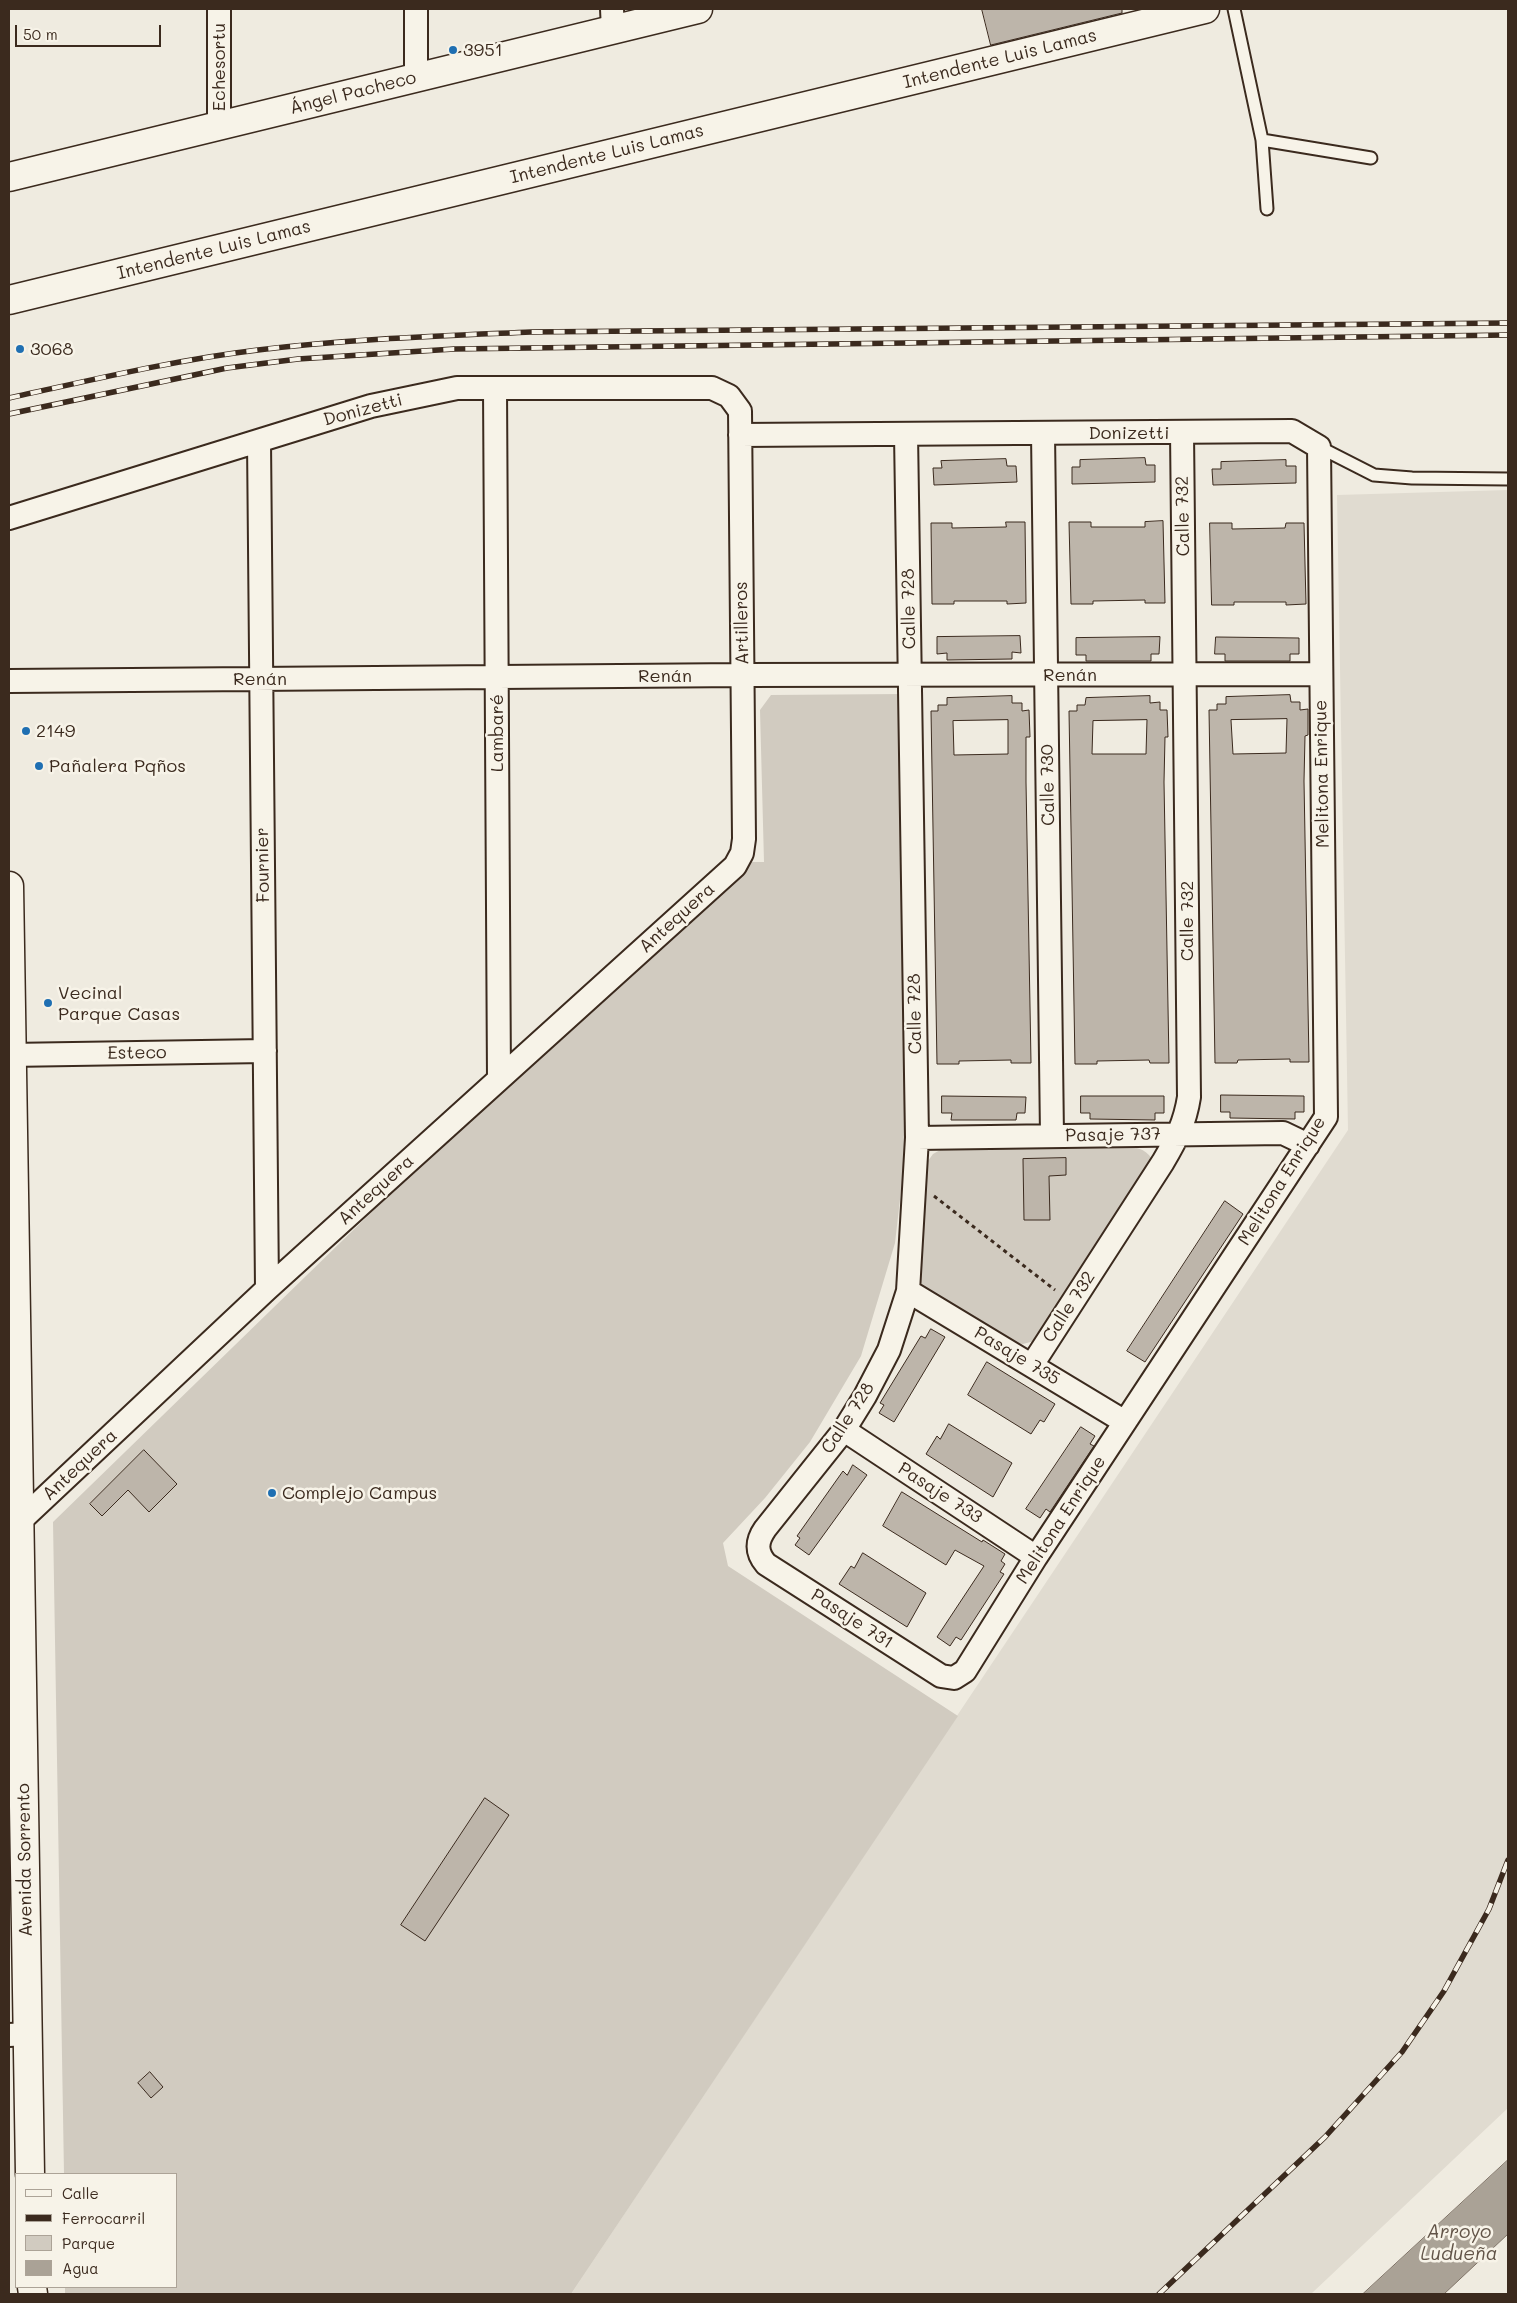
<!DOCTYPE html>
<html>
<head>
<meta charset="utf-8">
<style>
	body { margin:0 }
	#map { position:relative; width:1517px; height:2303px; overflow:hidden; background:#efebe0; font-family:Mali,sans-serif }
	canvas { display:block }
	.frame { position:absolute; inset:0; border:10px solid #3b2a1e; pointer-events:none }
	.legend { position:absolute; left:15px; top:2173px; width:162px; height:115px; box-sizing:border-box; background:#f7f3e8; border:1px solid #aca397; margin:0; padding:6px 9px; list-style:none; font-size:15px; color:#3b2a1e }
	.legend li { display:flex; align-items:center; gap:10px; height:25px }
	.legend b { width:25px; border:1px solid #aca397 }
	.scale { position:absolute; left:15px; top:25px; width:146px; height:22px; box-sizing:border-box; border:2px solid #3b2a1e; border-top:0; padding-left:6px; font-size:15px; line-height:18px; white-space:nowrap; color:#3b2a1e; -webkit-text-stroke:4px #f7f3e8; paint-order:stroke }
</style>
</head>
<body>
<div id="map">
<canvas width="1517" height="2303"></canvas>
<div class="frame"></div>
<ul class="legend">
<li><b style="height:6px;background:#f7f3e8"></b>Calle</li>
<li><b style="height:6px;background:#3b2a1e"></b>Ferrocarril</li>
<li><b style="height:14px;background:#d1cbc0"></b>Parque</li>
<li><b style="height:14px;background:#aaa296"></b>Agua</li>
</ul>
<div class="scale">50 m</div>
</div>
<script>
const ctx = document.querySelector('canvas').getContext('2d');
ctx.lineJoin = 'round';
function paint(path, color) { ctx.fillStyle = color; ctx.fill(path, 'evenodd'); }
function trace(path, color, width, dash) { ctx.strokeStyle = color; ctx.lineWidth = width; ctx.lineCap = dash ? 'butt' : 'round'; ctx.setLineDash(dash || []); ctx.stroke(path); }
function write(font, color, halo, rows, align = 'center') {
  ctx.font = font + ' Mali,sans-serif'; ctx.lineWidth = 5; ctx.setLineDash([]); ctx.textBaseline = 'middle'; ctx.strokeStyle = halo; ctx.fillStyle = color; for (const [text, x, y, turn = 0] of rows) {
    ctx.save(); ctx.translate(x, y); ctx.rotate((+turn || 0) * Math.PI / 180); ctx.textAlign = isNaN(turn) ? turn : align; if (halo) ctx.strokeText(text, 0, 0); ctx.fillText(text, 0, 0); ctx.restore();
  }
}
const built = new Path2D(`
	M1508 490V2108L1311 2294H571L1348 1130 1337 495Z`);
const green = new Path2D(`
	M903 694 906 1147 895 1243 861 1356 810 1442 765 1498 723 1543 728 1566 958 1716 571 2294H65V2287H176V2174H64L53 1522 489 1098 750 862H764L760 710 771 695Z
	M949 1145 1123 1146C1135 1147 1145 1148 1152 1159L1038 1340 1023 1344 1008 1342 926 1289 917 1279 925 1165 933 1154Z`);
const water = new Path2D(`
	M1508 2160V2234L1444 2294H1363Z`);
const building = new Path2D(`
	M982 9H1122V13L991 45Z
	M1145 458 1146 465H1155V482L1072 484V467H1080V460Z
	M1006 459 1007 466H1016L1017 482 934 485 933 468H942L941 461Z
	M1286 460V466H1296V483L1213 485 1212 469H1221V462Z
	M1163 521 1165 603H1145V600L1093 601V604H1071L1069 522H1091V527H1145V522Z
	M1006 522H1025L1026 603 1007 604V601H954V604H932L931 523H952V528L1006 527Z
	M1210 523H1232V529L1285 528 1286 523H1304L1306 604 1286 605V602H1234V605H1212Z
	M1020 636 1021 653 1012 652V659L947 660V653L937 654V637Z
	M1160 637 1159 654H1151V661H1086V655H1076V638Z
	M1216 637 1299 638V654H1290V661H1225V654H1215Z
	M1290 695 1291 702H1300V710L1308 709V735L1305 736 1304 781 1309 1062H1290V1059L1238 1060 1237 1063H1215L1209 710H1217V704H1226V697ZM1287 719 1286 753 1233 754 1231 720Z
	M1012 696V703H1022V711L1029 710 1030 737H1026V782L1031 1063H1011V1060L959 1061V1064H937L931 711H938V705H947V698ZM1008 720V754L954 755 953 721Z
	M1150 696V703L1160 702V710H1167L1168 737H1165L1164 782 1169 1063H1150L1149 1060 1097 1061V1064H1075L1069 711H1077V705H1085L1086 698ZM1147 720 1146 754H1092L1093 721Z
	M1221 1095 1304 1096V1112H1295V1119L1230 1118V1112H1221Z
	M942 1096 1026 1097 1025 1113H1017L1016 1120H951L952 1113H942Z
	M1081 1096H1164V1113H1155V1120L1090 1119V1113H1081Z
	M1066 1158V1175L1049 1176 1050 1220H1024L1023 1159Z
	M1225 1201 1243 1214 1145 1362 1127 1351Z
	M931 1329 945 1337 894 1422 879 1413 884 1405 880 1403 921 1336 925 1338Z
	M987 1362 1055 1404 1044 1422 1040 1420 1031 1434 968 1395Z
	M949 1424 1012 1463 993 1497 926 1454 937 1436 940 1439Z
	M1081 1427 1095 1436 1090 1444 1094 1446 1050 1512 1046 1509 1040 1518 1026 1509Z
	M144 1450 177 1484 149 1512 128 1490 102 1516 90 1504Z
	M853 1465 867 1475 809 1555 795 1545 800 1538 797 1536 843 1471 847 1475Z
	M902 1492 982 1542 983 1540 1005 1554 1001 1561 1005 1564 1000 1572 1004 1574 961 1640 956 1637 950 1646 937 1637 984 1566 955 1550 946 1565 883 1526Z
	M863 1553 926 1593 907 1627 839 1584 851 1566 854 1568Z
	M485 1798 509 1815 425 1941 401 1925Z
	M150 2072 163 2087 151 2098 138 2083Z`);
const path = new Path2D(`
	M934 1196 1055 1290`);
const lane = new Path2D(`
	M1234 9 1262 140 1267 209
	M1262 140 1371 158
	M1319 447 1374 475 1412 478 1508 479`);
const street = new Path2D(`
	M219 9V126
	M416 9V78
	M612 9 613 30
	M495 388 499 1078
	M1043 433 1052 1136
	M740 435 1292 431 1319 447 1326 1117 1036 1557 965 1671 954 1678 941 1676 766 1564C756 1552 756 1542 765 1529L844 1430 865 1396 889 1350 908 1291 917 1138 906 434
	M259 441 267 1289
	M9 518 371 406 457 388H712L729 396 740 411 744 839 742 853 735 866 267 1289 19 1522 9 1523
	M9 681 742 675 1321 674
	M9 1055 265 1051
	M917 1138 1283 1133 1308 1145
	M908 1291 1125 1422
	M1032 1365 1163 1162C1176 1140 1185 1123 1189 1097L1182 432
	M844 1430 1036 1557
	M9 2035 28 2034`);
const secondary = new Path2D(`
	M9 177 698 9
	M9 300 1205 9
	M9 886 30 2174
	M32 2287 33 2294`);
const rail = new Path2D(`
	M9 398C92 380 174 360 258 350 349 339 440 336 531 332L1508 323
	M9 414 227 368 298 359 454 349 1508 335
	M1159 2294 1325 2137 1402 2052 1444 1991 1489 1909 1508 1860`);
const markers = [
	[453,50,5,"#1f6fb2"],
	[20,349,5,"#1f6fb2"],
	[26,731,5,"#1f6fb2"],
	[39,766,5,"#1f6fb2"],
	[48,1003,5,"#1f6fb2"],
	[272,1493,5,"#1f6fb2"]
];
const poiNames = [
	["3951",463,50],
	["3068",30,349],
	["2149",36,731],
	["Pañalera Pqños",49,766],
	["Vecinal",58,993],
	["Parque Casas",58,1014],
	["Complejo Campus",282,1493]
];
const streetNames = [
	["Intendente Luis Lamas",1000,59,-14],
	["Echesortu",219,67,-90],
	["Ángel Pacheco",353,93,-14],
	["Intendente Luis Lamas",607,154,-14],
	["Intendente Luis Lamas",214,250,-14],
	["Donizetti",363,410,-15],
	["Donizetti",1129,433],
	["Calle 732",1183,516,-91],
	["Calle 728",909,609,-91],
	["Artilleros",742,623,-91],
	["Renán",1070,675],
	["Renán",665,676],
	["Renán",260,679],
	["Lambaré",497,733,-90],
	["Melitona Enrique",1322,774,-91],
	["Calle 730",1048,785,-91],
	["Fournier",263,865,-91],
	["Antequera",677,918,-42],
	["Calle 732",1187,921,-90],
	["Calle 728",915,1014,-91],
	["Esteco",137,1053,-1],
	["Pasaje 737",1113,1135,-1],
	["Melitona Enrique",1282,1181,-58],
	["Antequera",376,1190,-42],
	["Calle 732",1069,1307,-57],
	["Pasaje 735",1017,1356,31],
	["Calle 728",848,1418,-57],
	["Antequera",80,1465,-43],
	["Pasaje 733",940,1493,33],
	["Melitona Enrique",1061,1520,-57],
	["Pasaje 731",852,1619,33],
	["Avenida Sorrento",25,1860,-91]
];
const waterNames = [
	["Arroyo",1459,2232],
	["Ludueña",1459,2254]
];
paint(built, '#e0dbd0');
paint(green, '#d1cbc0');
paint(water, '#aaa296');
trace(water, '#7e7266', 1);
paint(building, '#bdb5aa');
trace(building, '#3b2a1e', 1);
trace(lane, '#3b2a1e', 15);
trace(street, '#3b2a1e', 26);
trace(secondary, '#3b2a1e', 31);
trace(path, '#3b2a1e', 3, [4, 4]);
trace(lane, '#f7f3e8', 11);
trace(street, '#f7f3e8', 22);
trace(secondary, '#f7f3e8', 28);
trace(rail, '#3b2a1e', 5.5);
trace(rail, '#f7f3e8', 4, [11]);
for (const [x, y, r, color] of markers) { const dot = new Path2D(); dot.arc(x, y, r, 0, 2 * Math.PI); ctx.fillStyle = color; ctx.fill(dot); trace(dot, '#f7f3e8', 2); }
write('18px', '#3b2a1e', '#f7f3e8', poiNames, 'left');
write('18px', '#3b2a1e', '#f7f3e8', streetNames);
write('italic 19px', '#625448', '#f7f3e8', waterNames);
</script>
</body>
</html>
